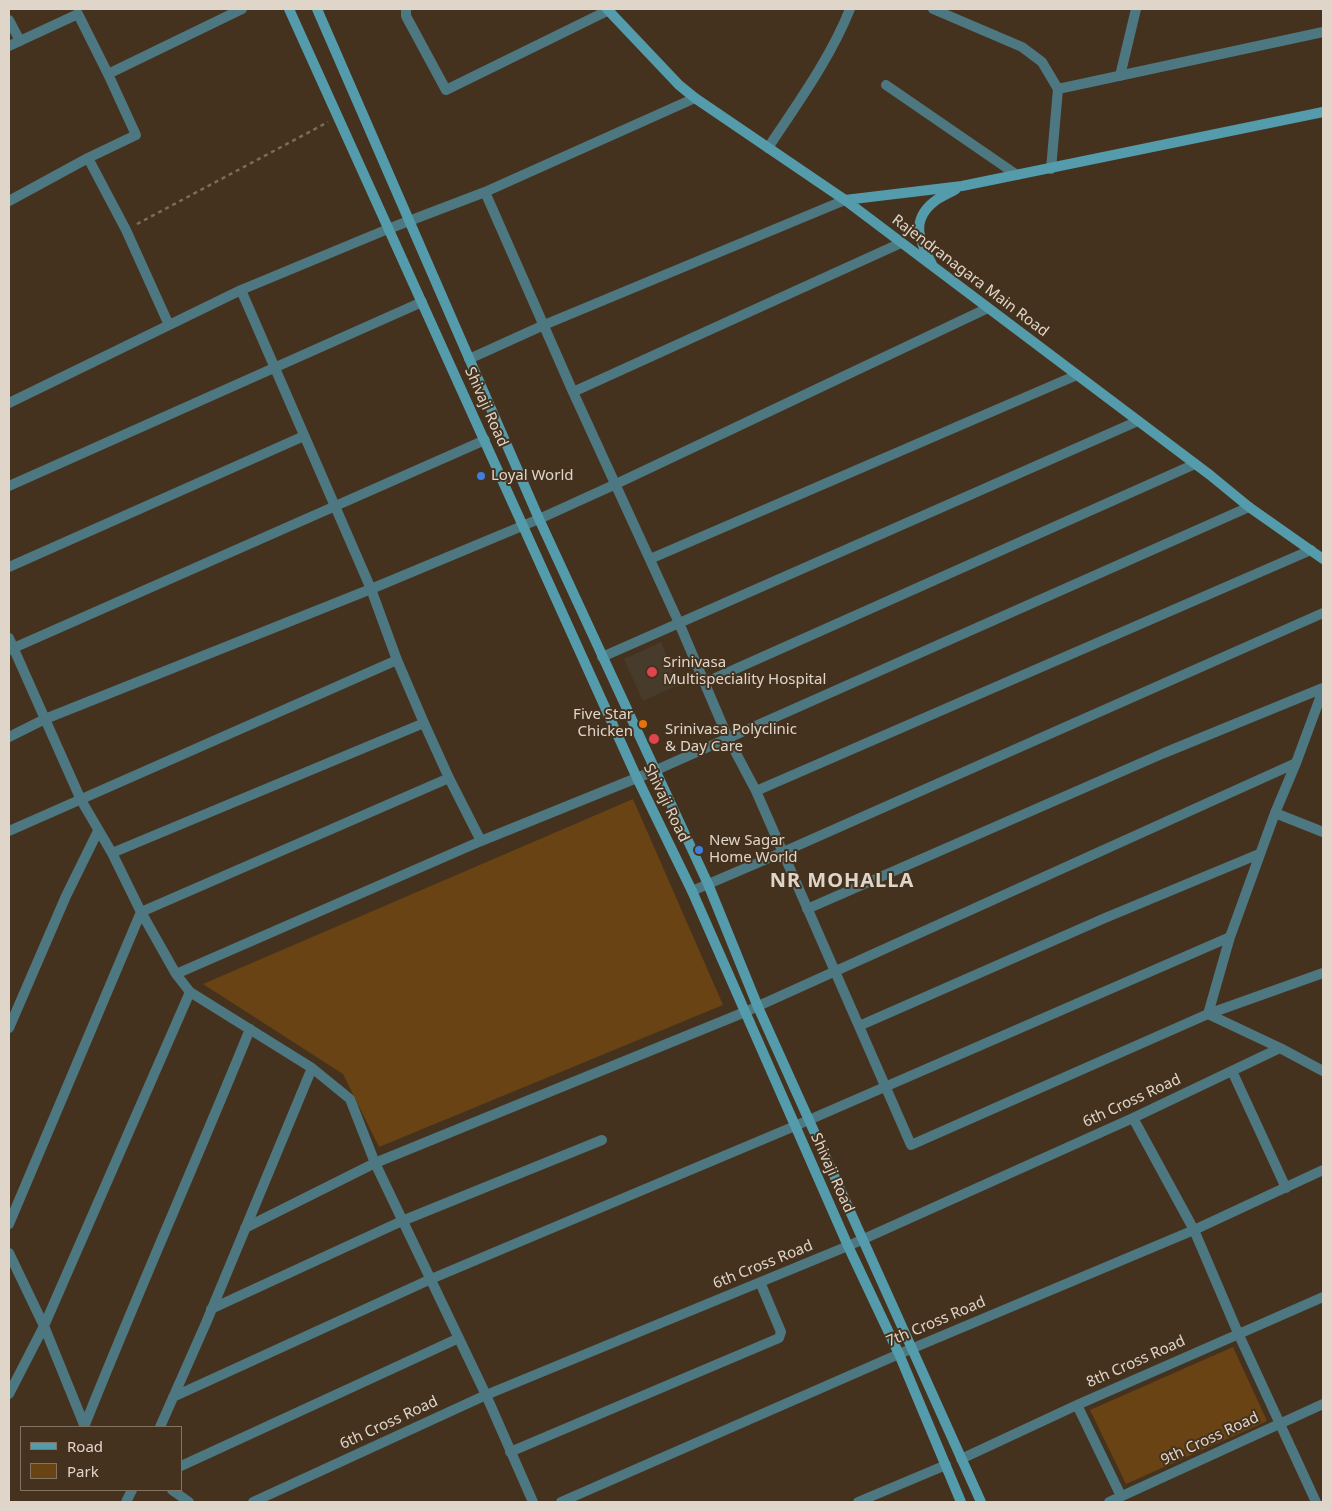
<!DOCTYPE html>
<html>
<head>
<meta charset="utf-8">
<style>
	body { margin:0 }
	#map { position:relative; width:1332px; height:1511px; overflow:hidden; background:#44321e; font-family:"Noto Sans",sans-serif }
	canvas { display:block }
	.frame { position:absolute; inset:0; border:10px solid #e0d5c9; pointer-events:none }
	.legend { position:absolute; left:20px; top:1426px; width:162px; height:65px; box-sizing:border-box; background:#44321e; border:1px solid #827362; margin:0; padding:6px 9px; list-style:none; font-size:15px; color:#e0d5c9 }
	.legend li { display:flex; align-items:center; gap:10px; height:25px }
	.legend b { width:25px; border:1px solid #827362 }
</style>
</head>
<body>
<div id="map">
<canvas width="1332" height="1511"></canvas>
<div class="frame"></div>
<ul class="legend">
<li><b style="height:6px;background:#549cab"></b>Road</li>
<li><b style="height:14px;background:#694313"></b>Park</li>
</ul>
</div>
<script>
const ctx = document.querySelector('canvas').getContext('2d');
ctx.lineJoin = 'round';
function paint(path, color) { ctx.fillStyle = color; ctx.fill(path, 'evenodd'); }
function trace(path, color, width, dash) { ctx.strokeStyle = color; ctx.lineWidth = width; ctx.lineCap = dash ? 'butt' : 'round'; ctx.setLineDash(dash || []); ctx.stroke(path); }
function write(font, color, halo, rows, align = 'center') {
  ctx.font = font + ' "Noto Sans",sans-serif'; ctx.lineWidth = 4; ctx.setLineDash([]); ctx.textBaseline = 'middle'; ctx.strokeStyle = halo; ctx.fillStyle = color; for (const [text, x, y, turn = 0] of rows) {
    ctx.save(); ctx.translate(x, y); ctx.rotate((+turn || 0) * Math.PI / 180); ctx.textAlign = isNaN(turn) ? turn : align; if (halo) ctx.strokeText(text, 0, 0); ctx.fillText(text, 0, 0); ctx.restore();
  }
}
const medical = new Path2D(`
	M661 642 679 685 643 701 624 659Z`);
const green = new Path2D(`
	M633 799 723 1005 379 1147 343 1074 203 984Z
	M1233 1347 1267 1421 1126 1484 1090 1410Z`);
const path = new Path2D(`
	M137 224 328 122`);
const street = new Path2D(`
	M406 9V16L446 90 609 10
	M933 9 1022 47 1042 62 1058 89 1051 169
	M9 20 20 41
	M9 46 78 14 108 74
	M1120 76 1136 9
	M886 85 1017 175
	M1058 89 1323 32
	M768 148C797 104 830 59 850 9
	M485 192 573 392 679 623 728 738 756 791 911 1145 1208 1014 1323 973
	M9 201 88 158
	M241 290 371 589 397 660 424 723 449 778 481 841
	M169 325 126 230 88 158 136 135 108 74 242 9
	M469 359 544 325 845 200
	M573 392 901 243
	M9 403 241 290 388 229 485 192 695 98
	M9 486 422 302
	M650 559 1077 375
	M9 567 304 436
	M9 638 81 800 112 853 141 912 176 974 190 992 312 1068 350 1099 375 1163 486 1395 533 1502
	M9 650 485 440
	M602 657 1138 421
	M704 683 1195 464
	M9 737 45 719 371 589 539 519 616 484 988 308
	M756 791 1311 550
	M1275 813 1323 832
	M9 831 397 660
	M112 853 424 723
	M692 891 783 852 1323 613
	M807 909 1164 753 1323 688
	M1230 937 1208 1014 1280 1048 1323 1071
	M176 974 481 841 654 771 1249 507
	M859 1026 1105 918 1259 854
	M9 1028 66 896 98 831
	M1232 1071 1286 1188
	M1133 1118 1194 1230 1238 1333 1316 1502
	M9 1224 141 912 449 778
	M245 1228 375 1163 745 1012 1296 763
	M9 1253 44 1326 85 1427
	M211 1309 402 1221 602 1140
	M9 1394 44 1326 190 992
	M173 1397 431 1279 795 1126 1230 937 1275 813 1296 763 1323 690
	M1077 1405 1121 1496
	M84 1427C137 1294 196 1162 250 1029
	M160 1427 206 1323 312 1068
	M510 1452 779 1338 781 1332 760 1282
	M961 1459 1077 1405 1323 1297
	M181 1466 459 1338
	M172 1490 189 1502
	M126 1502 132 1490
	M253 1502 486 1395 848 1246 1133 1118 1280 1048
	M561 1502 899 1354 1194 1230 1323 1170
	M858 1502 946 1465
	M1109 1502 1323 1404`);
const secondary = new Path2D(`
	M289 9 637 778 692 891 848 1246 899 1354 961 1502
	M317 9 539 519 708 884 758 1007 981 1502
	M607 9 679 85 695 98 845 200 1210 475 1249 507 1323 559
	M845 200 962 186 1323 112
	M932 264C919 241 910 220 935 201 941 196 950 193 956 189`);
const markers = [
	[481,476,5,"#3f7fe0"],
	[652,672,6,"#e0444e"],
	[643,724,5,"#e8710a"],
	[654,739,6,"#e0444e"],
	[699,850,5,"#3f7fe0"]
];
const streetNames = [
	["Rajendranagara Main Road",970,276,37],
	["Shivaji Road",486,407,66],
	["Shivaji Road",666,803,64],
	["6th Cross Road",1132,1101,-25],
	["Shivaji Road",832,1173,66],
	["6th Cross Road",763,1265,-22],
	["7th Cross Road",936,1322,-23],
	["8th Cross Road",1136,1362,-24],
	["6th Cross Road",389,1423,-25],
	["9th Cross Road",1210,1439,-25]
];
const poiNames = [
	["Loyal World",491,476],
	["Srinivasa",663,663],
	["Multispeciality Hospital",663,680],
	["Five Star",633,715,"right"],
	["Chicken",633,732,"right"],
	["Srinivasa Polyclinic",665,730],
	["& Day Care",665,747],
	["New Sagar",709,841],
	["Home World",709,858]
];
const districtNames = [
	["NR MOHALLA",842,881]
];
paint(medical, '#473b2c');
paint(green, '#694313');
trace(path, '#7c6c5b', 2.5, [4, 4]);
trace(street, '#4d7881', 10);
trace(secondary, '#549cab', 10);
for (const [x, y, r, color] of markers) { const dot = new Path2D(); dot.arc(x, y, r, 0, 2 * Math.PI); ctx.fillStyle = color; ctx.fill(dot); trace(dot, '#44321e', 2); }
write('15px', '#e0d5c9', '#44321e', streetNames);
write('15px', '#e0d5c9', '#44321e', poiNames, 'left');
ctx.letterSpacing = '1px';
write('bold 20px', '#e0d5c9', '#44321e', districtNames);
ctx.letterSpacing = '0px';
</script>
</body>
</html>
